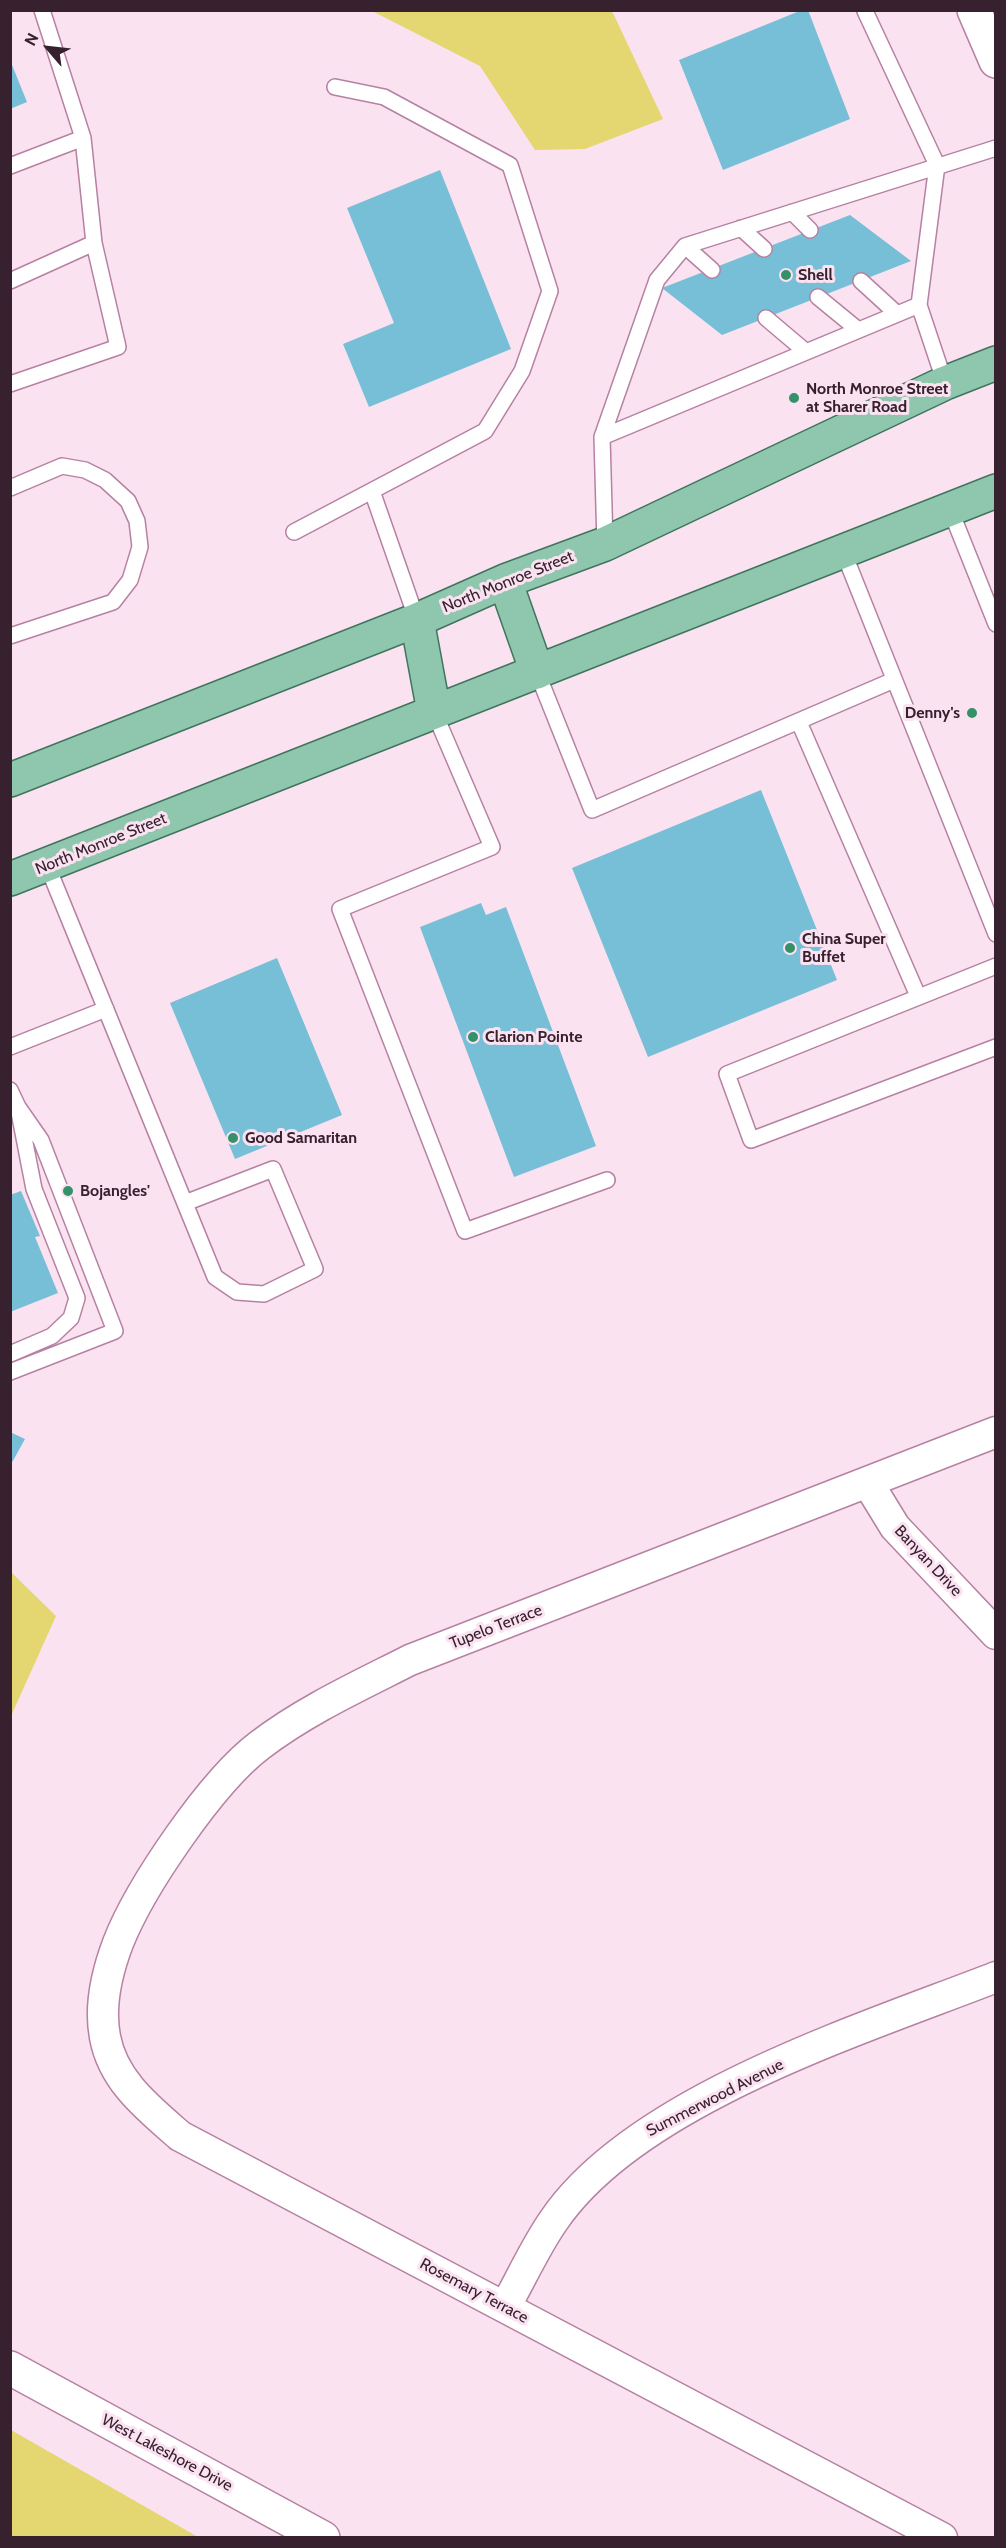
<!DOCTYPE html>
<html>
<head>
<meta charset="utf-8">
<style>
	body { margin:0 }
	#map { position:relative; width:1006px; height:2548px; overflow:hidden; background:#fae2f0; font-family:Cabin,sans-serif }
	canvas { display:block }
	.frame { position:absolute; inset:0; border:12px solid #37212f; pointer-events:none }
	.north { position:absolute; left:18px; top:18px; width:60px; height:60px; -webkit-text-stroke:4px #fae2f0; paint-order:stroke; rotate:298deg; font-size:16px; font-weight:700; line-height:24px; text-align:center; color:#37212f }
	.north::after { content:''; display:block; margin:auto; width:21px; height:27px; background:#37212f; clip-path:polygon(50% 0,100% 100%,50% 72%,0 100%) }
</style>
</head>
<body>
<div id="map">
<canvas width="1006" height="2548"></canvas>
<div class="frame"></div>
<div class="north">N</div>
</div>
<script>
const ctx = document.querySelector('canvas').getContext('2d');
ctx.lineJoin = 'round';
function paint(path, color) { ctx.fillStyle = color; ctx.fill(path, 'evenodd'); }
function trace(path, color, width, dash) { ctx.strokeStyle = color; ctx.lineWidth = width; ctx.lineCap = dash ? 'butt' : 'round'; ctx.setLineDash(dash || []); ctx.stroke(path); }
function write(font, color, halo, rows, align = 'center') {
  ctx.font = font + ' Cabin,sans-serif'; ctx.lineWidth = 6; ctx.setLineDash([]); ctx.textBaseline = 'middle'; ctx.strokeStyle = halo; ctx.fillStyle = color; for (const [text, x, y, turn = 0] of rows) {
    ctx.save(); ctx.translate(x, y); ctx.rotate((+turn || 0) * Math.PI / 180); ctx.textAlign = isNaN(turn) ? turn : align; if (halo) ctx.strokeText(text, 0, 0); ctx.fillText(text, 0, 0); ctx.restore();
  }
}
const green = new Path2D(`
	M372 11H612L663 119 585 149 535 150 480 66Z
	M11 1572 56 1616 11 1716Z
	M11 2430 198 2537H11Z`);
const building = new Path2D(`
	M802 10H808L850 119 723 170 679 60Z
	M10 60 27 102 10 109Z
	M440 170 511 349 369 407 343 344 394 323 347 208Z
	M850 215 911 261 722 335 662 288Z
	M761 790 837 980 648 1057 572 868Z
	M481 903 486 915 506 907 596 1146 514 1177 420 927Z
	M277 958 342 1115 235 1159 170 1003Z
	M21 1191 40 1236 35 1237 58 1293 10 1312V1195Z
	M10 1432 25 1439 10 1466Z`);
const service = new Path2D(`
	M865 11 937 165 919 305 945 383
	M10 166 83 138
	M792 212 810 230
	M741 228 764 249
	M685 246 712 270
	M10 281 94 243
	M861 281 896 313
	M818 297 857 329
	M766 318 805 351
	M10 384 118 347 94 243 83 138 42 10
	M602 437 919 305
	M10 488 62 466 85 470 105 480 128 501 137 521 140 547 130 580 113 602 10 636
	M372 491 417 620
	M950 509 996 624
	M294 532 485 431 522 371 550 291 510 165 384 97 335 87
	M605 544 602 437 657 280 685 246 996 148
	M843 551 996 934
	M537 672 592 810 894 680
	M434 712 492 847 340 909 465 1231 607 1180
	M799 722 918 996
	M47 865 215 1277 237 1292 264 1294 315 1269 273 1169 185 1203
	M996 966 727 1074 751 1140 996 1047
	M10 1047 106 1009
	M10 1090 18 1107 41 1140 115 1331 10 1372
	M10 1354 52 1336 71 1318 77 1298 34 1189 19 1112`);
const minor = new Path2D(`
	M868 1483 895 1527 996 1634
	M505 2307C521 2279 535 2247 554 2220 636 2100 863 2029 996 1977
	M942 2538 180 2136C148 2108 113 2081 105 2037 99 2006 107 1972 118 1943 140 1887 212 1781 260 1745 306 1710 359 1686 410 1660L996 1432`);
const tertiary = new Path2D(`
	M974 10 996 61
	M10 2368 323 2538`);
const primary = new Path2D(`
	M505 581 537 672
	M417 620 434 712
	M10 780 417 620 505 581 605 544 945 383 996 363
	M10 879 996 491`);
const markers = [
	[786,275,6,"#349169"],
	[794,398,6,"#349169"],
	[972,713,6,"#349169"],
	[790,948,6,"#349169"],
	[473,1037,6,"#349169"],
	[233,1138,6,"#349169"],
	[68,1191,6,"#349169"]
];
const poiNames = [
	["Shell",798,275],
	["North Monroe Street",806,389],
	["at Sharer Road",806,407],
	["Denny's",960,713,"right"],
	["China Super",802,939],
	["Buffet",802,957],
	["Clarion Pointe",485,1037],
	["Good Samaritan",245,1138],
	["Bojangles'",80,1191]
];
const streetNames = [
	["North Monroe Street",508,582,-22],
	["North Monroe Street",101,844,-22],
	["Banyan Drive",928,1561,47],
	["Tupelo Terrace",496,1627,-21],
	["Summerwood Avenue",715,2098,-27],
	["Rosemary Terrace",474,2291,28],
	["West Lakeshore Drive",167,2453,28]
];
paint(green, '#e4d670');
paint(building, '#76bfd7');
trace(service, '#b781a3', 18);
trace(minor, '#b781a3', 33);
trace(tertiary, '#b781a3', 36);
trace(primary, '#40745e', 36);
trace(service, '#fff', 15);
trace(minor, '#fff', 30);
trace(tertiary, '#fff', 33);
trace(primary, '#8fc7ae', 33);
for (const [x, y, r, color] of markers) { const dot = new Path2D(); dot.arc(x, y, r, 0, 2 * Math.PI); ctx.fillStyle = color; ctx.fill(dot); trace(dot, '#fae2f0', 2); }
write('bold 16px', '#37212f', '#fae2f0', poiNames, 'left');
write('16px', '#37212f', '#fae2f0', streetNames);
</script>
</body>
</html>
